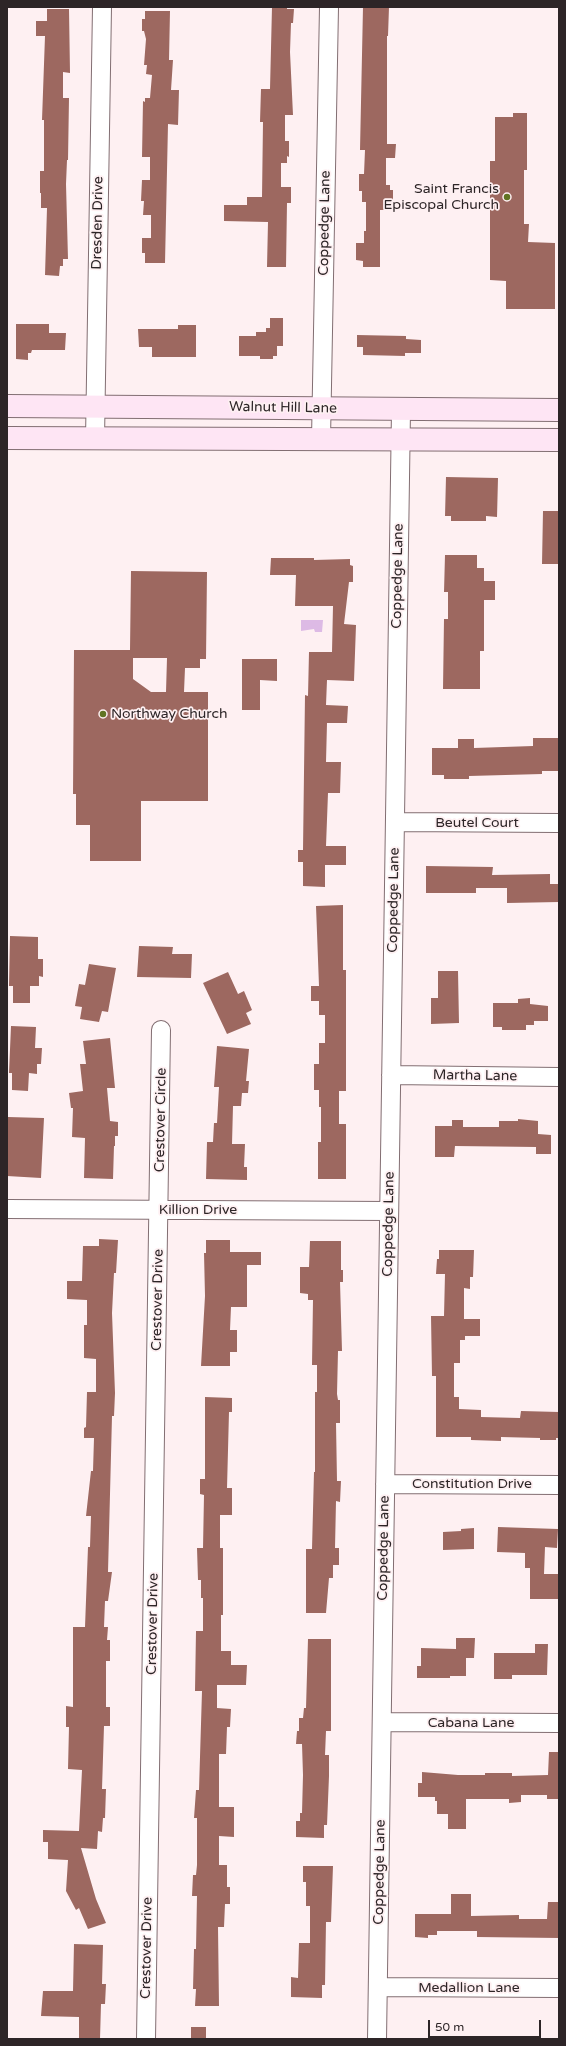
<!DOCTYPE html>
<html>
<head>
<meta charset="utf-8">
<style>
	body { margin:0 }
	#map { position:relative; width:566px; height:2046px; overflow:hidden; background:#fef0f2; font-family:"Varela Round",sans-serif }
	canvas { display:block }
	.frame { position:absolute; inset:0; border:8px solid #2d2527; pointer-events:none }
	.scale { position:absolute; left:428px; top:2020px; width:113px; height:18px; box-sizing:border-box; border:2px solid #2d2527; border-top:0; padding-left:5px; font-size:12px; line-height:14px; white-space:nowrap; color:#2d2527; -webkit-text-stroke:3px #fef0f2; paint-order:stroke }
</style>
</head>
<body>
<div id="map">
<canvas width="566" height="2046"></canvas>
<div class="frame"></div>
<div class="scale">50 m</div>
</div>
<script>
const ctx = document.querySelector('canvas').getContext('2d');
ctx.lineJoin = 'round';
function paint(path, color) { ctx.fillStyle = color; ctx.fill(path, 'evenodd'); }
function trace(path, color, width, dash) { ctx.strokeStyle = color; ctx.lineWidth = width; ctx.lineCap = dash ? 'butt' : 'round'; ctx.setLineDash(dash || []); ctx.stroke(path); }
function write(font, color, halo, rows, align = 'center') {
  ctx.font = font + ' "Varela Round",sans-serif'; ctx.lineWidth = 3.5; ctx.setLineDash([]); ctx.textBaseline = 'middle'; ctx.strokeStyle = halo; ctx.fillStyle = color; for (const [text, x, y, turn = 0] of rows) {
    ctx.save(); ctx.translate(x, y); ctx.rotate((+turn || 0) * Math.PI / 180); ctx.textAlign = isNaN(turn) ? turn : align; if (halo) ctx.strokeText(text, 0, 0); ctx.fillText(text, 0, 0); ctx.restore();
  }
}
const water = new Path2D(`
	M301 620H323L322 632H315L314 629 301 631Z`);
const building = new Path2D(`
	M272 7H287V9H294L293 23H291L290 52 293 115H285V141H289V157L287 156V163H281V187H291V203H287L286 267H267L268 222 224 221V205H247V197H262L263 122H260L261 89H270Z
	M363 7H389L388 36H387V144H396L395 158H386V185H390V190H393V202L385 203V210H380V267H363V261L356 260V243H364V231H366V202H362V191H359V174H364L365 150H360Z
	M47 9H69L70 73 63 72V98H69L68 160H67L66 184 68 259H63V266H60L59 276 45 275 47 208H41V193H40V171H44V120H42L45 36H36V21H47Z
	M145 11H170L169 60H173L171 90H179L178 125 168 124 165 263H145V253H142V238H151V215H143L144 201H141L142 180H150V157H142L143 101 145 102V98H150L152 75 146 74 147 65H144L146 39 144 31H142V19H145Z
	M513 113H527V170H524V224H529L528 242 555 243V309H506V281L490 280V161H495V117H513Z
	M270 318H283V346H277V356H273V359H260V356H239V336H256V332H266V328H270Z
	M16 324H49V333H66L65 350H32L31 353H28V360L16 359Z
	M178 325H196V357H152V347H139L138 329H178Z
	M357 335 406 336V339L421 340V353H405V356L363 355V347H357Z
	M446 477 498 478 497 517 486 516V521H451V516H445Z
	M543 511H559V564H542Z
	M445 555H477V568H484V581H495V600H484V651H480V689H443L444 619H448V592H444Z
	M271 558H314V560L350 559V565L353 566V582H349L344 624 356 625 354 681 327 680 326 705 348 706 347 723H327L326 762H341L340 793H328L326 846H346V865H325V887L303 886V862H298V850H303L305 695 308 696 309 652H332L333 606H295L296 575H270Z
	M131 571 207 572 206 659H200V668H185L184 692H208V801H141V861H90V825H76V794H73L74 650H130ZM133 658H167L166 692H151L133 679Z
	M242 659H277V681L260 680V710H242Z
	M533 738H559V771H542V774L469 776V779H444V775H432V748H458V739H474V748L533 746Z
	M426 866 493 867 492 875 550 874V884H559V902L507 903V888H476V893H426Z
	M343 905V970H346V1091H339V1124H346V1179H318V1142H321V1107H319V1090H314V1064H319V1043H325V1015H319V1001H311V986H319L316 906Z
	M10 936 38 937V959H43V977L39 976V986H30V1003H13V986H9Z
	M139 946 173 947 172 954H192L191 978 137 977Z
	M89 964 116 968 108 1012 102 1011 99 1022 80 1019 82 1007 75 1006 79 984 85 985Z
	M438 971H458L459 1023 431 1024V998H438Z
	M228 972 238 994 244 991 252 1010 246 1013 251 1024 227 1034 203 983Z
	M530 998V1004L548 1006V1021H534V1025H526V1030H502V1027H493V1003H518V999Z
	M11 1026 36 1027 35 1048H42L41 1064H37V1074L29 1073 28 1091 12 1090V1073H9Z
	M110 1038 115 1088H107L110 1121 118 1122V1136H115V1146H114L113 1179 84 1178 85 1138 72 1137 73 1108H71L69 1093 83 1091 80 1064H86L83 1041Z
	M217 1046 249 1049 246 1081H249L248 1093H242L241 1106H233L232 1144H245L244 1167H247V1180L206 1179 207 1142H213L214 1123H217L219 1087H214Z
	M8 1117 44 1118 41 1178 7 1176Z
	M518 1119 538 1121V1134L551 1135V1154H536V1147L455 1146 454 1157H435V1126H452V1120H463V1127H499V1121H518Z
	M99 1239 118 1240 116 1273H114L112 1313 115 1393 114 1416H112L108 1572H112L108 1601H105L104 1627H108L107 1640H110V1661H106V1707H110V1726H104L102 1789H106L105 1818H103L102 1832 98 1831 97 1849 81 1848 96 1899 106 1923 88 1929 79 1908 76 1910 66 1891 68 1860 48 1859V1842H43V1830L79 1831 82 1770 68 1769 69 1727H66V1706L73 1707V1627H85L88 1547H90L91 1516H86L91 1471H93L94 1438H84V1428L86 1427 87 1392H96V1359L84 1358V1325H87V1300L67 1299V1281H82L83 1246H99Z
	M206 1240H230V1252H261V1265H247V1307H231L230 1330H237V1352H230V1366H201L205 1296 204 1253H206Z
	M310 1241H341V1270H343V1282H340L342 1351H338L337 1394 338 1400H340V1423H336L337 1481H341L340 1502 336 1501 335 1548H339V1565H333V1578H329L326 1613H306V1549H312L314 1472H315V1392H317V1365H312L313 1300H308V1294L300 1293V1267H309Z
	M439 1250H474L473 1277H470V1289L464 1288V1319H480V1336H465V1340H460V1363H454V1397H459V1409L481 1410V1417L520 1418 521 1411 559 1412V1438H556V1440H540V1438L501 1437V1441L471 1440V1437H436V1376H432L431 1316H444L445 1274H436L437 1259H439Z
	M205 1397 232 1398V1412H229L227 1488H232V1515H220V1548H223V1615H221V1651H231V1665H247L246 1685H217V1708L231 1709 230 1727H227L226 1754H219V1807H234V1837L219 1836V1865H227V1887H230V1904H225L224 1927H218L219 2006H195L196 1989H193L194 1949H196L197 1896H192L193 1875H196L197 1865V1818H194L196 1790H199L202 1691H195L196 1631H203V1598H201V1580H198L197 1548H203L204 1495 200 1494V1479H205Z
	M498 1527 558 1529 557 1548 545 1547 544 1574H559V1599H530V1568H525V1553L497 1552Z
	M474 1528V1549L443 1550V1532L461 1531V1529Z
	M456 1638H475L474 1658H466V1676H450V1678H417V1666H421V1648L456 1649Z
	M308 1639H331V1731H326L325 1755H329V1776L327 1825H324V1838L296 1837V1821H300V1813H302L303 1775 302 1744H296L297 1731H299V1718H303L304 1708H306Z
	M535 1644H548L547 1675H512V1679H494V1653H535Z
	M549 1752H559V1799H547V1795H521V1802L509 1803V1799H466V1829H448V1814H437V1801H435V1797H418V1783H422V1772L458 1775H485V1773H512V1776L548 1775Z
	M303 1866H333L331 1922H326L325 1985H322V1998L291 1997V1977L298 1978 299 1943H310V1906H306V1882H303Z
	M451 1894H471V1916L519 1915V1919H547L548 1902H559V1938L477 1937V1931H437V1935H428V1938L415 1937V1914H451Z
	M74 1944 103 1945 102 1984H106L105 2004H101L100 2039H79V2017L41 2016 43 1991H73Z
	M191 2027H206V2039H191Z`);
const minor = new Path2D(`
	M95 439 102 7
	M321 439 329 7
	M395 822 559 823
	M391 1075 559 1077
	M7 1209 389 1211
	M385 1484 559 1485
	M382 1722 559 1723
	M378 1987 559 1988
	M146 2039 161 1030
	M377 2039 401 410`);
const secondary = new Path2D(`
	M7 406 559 410
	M7 438 559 440`);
const markers = [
	[507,197,4,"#617423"],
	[103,714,4,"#617423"]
];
const poiNames = [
	["Saint Francis",499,189],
	["Episcopal Church",499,205],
	["Northway Church",111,714,"left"]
];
const streetNames = [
	["Dresden Drive",98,223,-89],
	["Coppedge Lane",325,223,-89],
	["Walnut Hill Lane",283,408,1],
	["Coppedge Lane",398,576,-89],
	["Beutel Court",477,823],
	["Coppedge Lane",394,900,-89],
	["Martha Lane",475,1076,1],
	["Crestover Circle",161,1120,-89],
	["Killion Drive",198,1210],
	["Coppedge Lane",389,1224,-89],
	["Crestover Drive",158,1300,-89],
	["Constitution Drive",472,1484],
	["Coppedge Lane",384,1548,-89],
	["Crestover Drive",153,1624,-89],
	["Cabana Lane",471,1723],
	["Coppedge Lane",380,1872,-89],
	["Crestover Drive",147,1948,-89],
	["Medallion Lane",469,1988]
];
paint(water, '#ddbae5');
paint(building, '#9d6860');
trace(minor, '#826e72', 20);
trace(secondary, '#826e72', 24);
trace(minor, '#fff', 18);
trace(secondary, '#fee5f4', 22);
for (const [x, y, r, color] of markers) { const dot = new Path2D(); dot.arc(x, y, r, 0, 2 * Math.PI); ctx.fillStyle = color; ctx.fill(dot); trace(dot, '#fef0f2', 1.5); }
write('14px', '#2d2527', '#fef0f2', poiNames, 'right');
write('14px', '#2d2527', '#fef0f2', streetNames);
</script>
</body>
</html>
